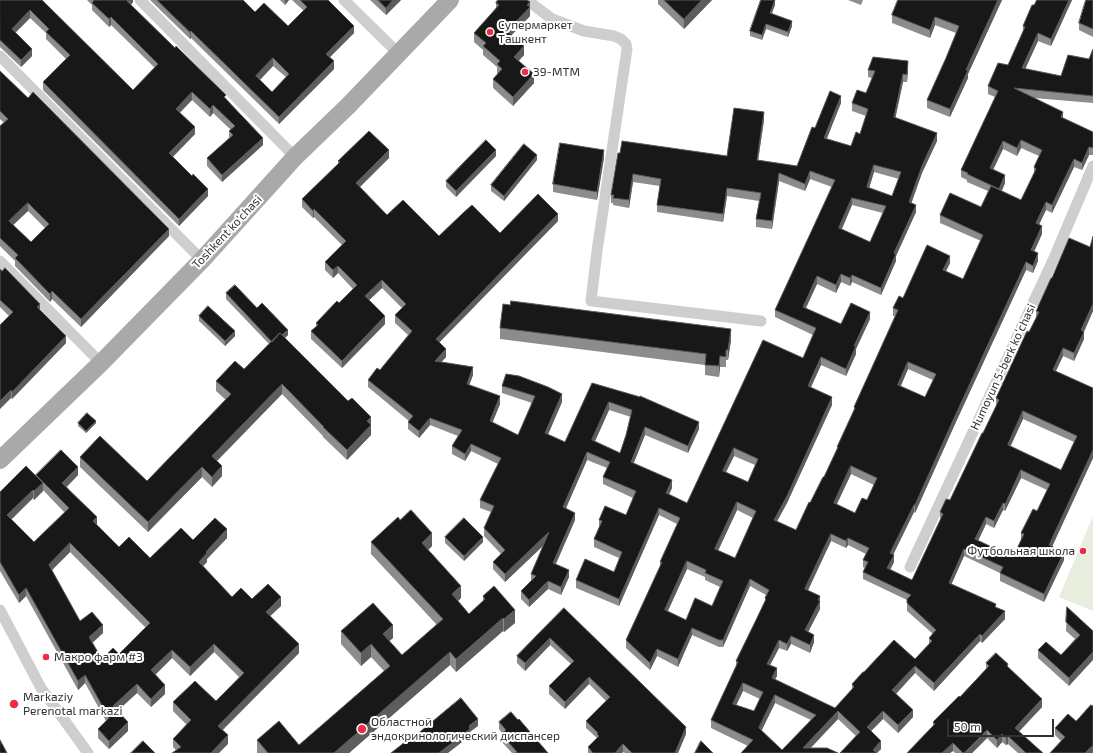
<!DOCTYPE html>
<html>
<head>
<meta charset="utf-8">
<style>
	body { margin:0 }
	#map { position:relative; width:1093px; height:753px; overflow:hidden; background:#fff; font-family:"Exo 2",sans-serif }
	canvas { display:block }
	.scale { position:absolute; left:947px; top:719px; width:107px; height:18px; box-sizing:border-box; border:2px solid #313131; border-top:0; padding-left:5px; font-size:12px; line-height:14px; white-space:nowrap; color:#313131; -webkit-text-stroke:3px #fff; paint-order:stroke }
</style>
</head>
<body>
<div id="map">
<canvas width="1093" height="753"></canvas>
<div class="scale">50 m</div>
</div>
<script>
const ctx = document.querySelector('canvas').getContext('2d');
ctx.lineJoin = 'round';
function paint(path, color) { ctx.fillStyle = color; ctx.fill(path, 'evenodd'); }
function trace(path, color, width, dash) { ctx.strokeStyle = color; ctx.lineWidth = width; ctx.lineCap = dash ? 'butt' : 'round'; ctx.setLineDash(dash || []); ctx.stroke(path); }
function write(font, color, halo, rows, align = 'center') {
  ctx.font = font + ' "Exo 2",sans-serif'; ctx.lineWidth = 4; ctx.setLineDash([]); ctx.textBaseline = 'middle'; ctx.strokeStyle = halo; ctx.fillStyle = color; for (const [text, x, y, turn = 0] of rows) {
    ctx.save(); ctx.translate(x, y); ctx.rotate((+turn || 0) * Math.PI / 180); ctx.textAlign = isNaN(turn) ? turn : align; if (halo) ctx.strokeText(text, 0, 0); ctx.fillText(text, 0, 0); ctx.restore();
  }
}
const green = new Path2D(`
	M1093 516V611L1059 597Z`);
const street = new Path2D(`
	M140 0 295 157
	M344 0 399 54
	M527 0 552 19 584 31 614 36 621 39 626 44 627 49 597 251 591 301 761 321
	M0 56 202 260
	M0 261 101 363
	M910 567 1054 258 1093 166
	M0 610 41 688 88 753`);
const primary = new Path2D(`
	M0 460 101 363 202 260 295 157 348 106 450 0`);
const wall = new Path2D(`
	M0 0H42L133 90 155 68 111 25 109 27 92 10V5L87 0H133V2L131 5 226 98 263 145 222 182 207 166V158L229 138V131L231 130 213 113 210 117 192 100 180 113 195 134 172 157 208 196 179 226 43 90V82L66 59 46 39V33L30 18 15 33 32 56 21 67 0 47Z
	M150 0H244H243L255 12 288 26 304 11 292 0H328L354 33 330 57 334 69 279 124 191 38 190 39ZM273 66 286 77 272 92 260 80Z
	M280 0H289L285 5Z
	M370 0H401L386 15Z
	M658 0H712L684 29 658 4Z
	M848 0H863L861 5Z
	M898 0H1002L968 74V78L950 117 927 108V100L946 58 956 33 935 25 930 38 892 23V15Z
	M1037 0H1072L1051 46 1038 41 1025 69 1061 76 1068 55 1089 59 1093 49V103L1034 98 1063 112V118L1093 132V155H1089L1082 170 1074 167 1052 213 1046 210 1039 224 1042 226V234L1034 252 1038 253V261L1033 273 1026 270 955 424 915 513 914 512 893 555H894V562L890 570 912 580 940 520V512L946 499 950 500 982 433H983L996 406V398L1027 331 1029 332 1036 319V311L1051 278H1052L1069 238 1090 247 1093 236V311L1084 332V339L1074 361 1063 356 1056 371 1093 388V458L1052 547 1064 552V560L1044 602 1000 581V573L964 556 951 584 996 604V607L1005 611V619L982 643 980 641 934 691 915 673 896 694 913 710V717L898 733 883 719 871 731 881 741V749L877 753H840L856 736 838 719 810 748H827L838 753H741L748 746 711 728V720L736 667V661L756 620 765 601V598L766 595 750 586 723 647H719L692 635 678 667 657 656 650 670 626 648V640L660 567V562L677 524 659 515 619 606 576 588V580L585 559 614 572 619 558 594 547V539L599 527V520L605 506 626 515 633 498 603 484V477L607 468 587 460 566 508 575 513V520L556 564 569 570V577L561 595 548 589 529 607 521 599V591L531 581V574L543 546 505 582 493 569V562L501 554 484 536V528L491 512 480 508V500L498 464 471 451 465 461 452 454V446L458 436 430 425 419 438 408 429V422L409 421 368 387V380L377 368 380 370 408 335 395 323V315L402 308 382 288 369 300 385 316V324L342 368 311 339V331L316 327V323L337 301 339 303 353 289 338 273 333 278 325 270V262L342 245 314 217 313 218 302 207V199L338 164V161L369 131 389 150V158L359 187 387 215 403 200 439 236 463 213 472 205 500 233 538 194 558 214V221L439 342 446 349V357L441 362 473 367V375L469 385 500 396V404L492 422 518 435 532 403 502 393V386L506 374 519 376 548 387 562 394V402L548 435 565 442 592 383 640 397V396L699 422V429L688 453 645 435 633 464 672 480V488L669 494 687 503 763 340 803 358 813 335 775 317V310L832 187 810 179 805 191 779 181 772 229 756 227V219L759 201 727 196 723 222 657 212V205L660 186 633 182 629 208 613 205V203H611V195L618 153H620L622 141 727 156 734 108 764 112V120L758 160 797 166 812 127 815 128 830 91 841 96V103L826 139 851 146 856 132 860 134 866 116 852 111V103L857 90 866 93 872 78 868 77V70L873 57 908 61V69L907 82H903L895 118 937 133V141L922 173 911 203 916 205V212L896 256V261L881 295 852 282 850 286 841 282 836 293 817 284 806 308 841 324 851 303 870 312V319L856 349V354L846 376 821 365 810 388 832 397V405L787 503 777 521 796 530 809 502 810 503 823 477H824L837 449V447L854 410V407L895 316H893V308L899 296 903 298 927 245 950 256V263L946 271 963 279 981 241 940 223V215L950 193 981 207 988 191 967 182V180L961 177V170L995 97 988 94V86L998 63 1008 65 1023 31V26L1032 5H1034ZM1021 148 1039 156 1034 167V175L1021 200 1002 191 1005 183V175L993 170 1003 149 1017 156ZM874 172 899 179 892 196 869 188ZM852 205 883 213 870 242 842 229ZM908 369 933 380 925 397 900 386ZM609 410 631 417 626 435 620 453 595 441ZM1023 419 1074 442 1061 470 1010 446ZM734 456 755 465 748 482 726 472ZM851 474 874 485 867 500 862 498 855 513 837 504ZM1021 478 1047 490 1037 511 1033 509 1021 533V540L1013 557 978 541 986 524 994 528 1003 510 1005 511ZM737 510 753 518 735 558 718 551ZM831 541 846 548 848 545 866 554 863 560V567L865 568 863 572V579L907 600V611L933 634 929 638V644L915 659 894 640 864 672H863L852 684V689L835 708 775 679 777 676V668L770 665 779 648 787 651 791 644 810 653 814 642V635L808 632 820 609V596L807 591ZM687 569 705 577V580L720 587 712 606 695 598 686 620 668 611ZM743 691 760 699 754 711 736 705ZM775 703 811 720 782 750 761 731Z
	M1093 0V37L1079 30V23Z
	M530 2V16L511 35 524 55 519 61 534 83 513 106 493 88V79L498 74 497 73V67L483 55V50L474 42V33L496 9V3Z
	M775 5 772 13 792 26 788 37 766 29 762 40 750 36V31Z
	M0 71 169 236 81 327 52 299 50 302 15 266V261L0 246V126L4 123 0 119ZM28 211 45 228 31 242 13 225Z
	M496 156 456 197 446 187V181Z
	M604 158 597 200 553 192V184Z
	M537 160 504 201 491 191V185Z
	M0 269 40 311 66 343 12 399 11 398 9 316 0 307Z
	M226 293 257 308 288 335 285 338 348 401 371 417V435L347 460 323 437V436L282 394 217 461 222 476 212 487 202 477 148 532 80 467V457L147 481 226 400 216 391V381L244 369 269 344 226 299Z
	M199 316 235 336 225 346 199 321Z
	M500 328 731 340 728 360H726V367H720L719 377 705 375V365L500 339Z
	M78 423H96L86 433 78 426Z
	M36 475H78L67 487 97 526 119 547 150 558 193 540 227 538 207 559V562L203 566 232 597 252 599 281 606 270 616 299 653 223 730 228 744 176 750 173 747V739L187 725 173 711V702L216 701 239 677 214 652 190 676 172 658 155 675 165 694 151 707 137 693 117 711 128 731 109 749 98 738V729L106 721 85 683 78 690 26 596 19 603 0 571V492L36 477ZM43 490 65 513 34 542 11 519 33 498 34 500 43 491ZM70 552 146 628 119 654 102 659 92 643 103 633 80 621 52 570Z
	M400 520 432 546 428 550 461 598 458 601 469 614 483 601V596L515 623 504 632 503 631 456 672 450 665 349 753H257V740L299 745 384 671 371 657 361 666 341 644V631L393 638 389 641 402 655 437 625 371 554V542Z
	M445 537 483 542 464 561 445 543Z
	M1067 607 1093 631 1069 686 1038 658V650L1061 655 1075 639 1066 631Z
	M564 608 686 734 678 753H625L623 752 622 753H588V747L597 738 586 728V721L606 701 589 684 565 709 549 694V686L571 664 550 645 525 671 517 663V656Z
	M986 663 1008 667 1042 707 1019 731 1043 753H1018L1008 744 1006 745 1002 742 997 748 987 738 972 753H955L953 751 950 753H907L933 726V722L960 697 986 669Z
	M1076 721 1093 753H1050L1061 741 1055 735V728Z
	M499 722 548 753H512L501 741V734L502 733 499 729Z`);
const shadedWall = new Path2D(`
	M128 0H133V2L127 9V1Z
	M285 0H289L285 5Z
	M393 0H401L386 15V8Z
	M702 0H712L684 29V19Z
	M775 0V5L770 17V13Z
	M998 0H1002L968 74V78L950 117V109L966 70Z
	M1069 0H1072L1051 46V39Z
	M530 2V16L507 40V31Z
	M30 10V18L12 36V29Z
	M111 17V25L109 27V19Z
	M935 17V25L930 38V30Z
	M792 21V26L788 37V32Z
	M766 24V29L762 40V35Z
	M354 26V33L326 61V54Z
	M191 31V38L190 39V32Z
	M1038 33V41L1022 76V68Z
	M524 46V55L514 65V57Z
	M32 49V56L21 67V60Z
	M273 58V66L256 84V76Z
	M334 61V69L279 124V117Z
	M908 61V69L907 82V75Z
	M534 74V83L513 106V97Z
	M903 74V82L894 125V117Z
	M192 92V100L176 116V109Z
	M841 96V103L824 146V138Z
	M213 105V113L210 117V109Z
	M764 112V120L757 168V160Z
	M1063 112V119L1061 117Z
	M195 127V134L169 161V153Z
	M937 133V141L922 173 909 210V202L922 166Z
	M263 138V145L222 182V175Z
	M1021 140V148L1017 156V148Z
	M1003 141V149L990 176V168Z
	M1089 147V155L1082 170V163Z
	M389 150V158L356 191V183Z
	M496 150V156L456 197V191Z
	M604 150V158L597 200V192Z
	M537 155V160L504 201V196Z
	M1074 159V167L1052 213V205Z
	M874 165V172L867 195V187Z
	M810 171V179L805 191V184Z
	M779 173V181L772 229V221Z
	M633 174V182L629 208V200Z
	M1005 175V183L999 196V189Z
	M727 188V196L723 222V214Z
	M208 189V196L179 226V219Z
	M852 198V205L839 235V228Z
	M1046 202V210L1036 231V223Z
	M28 203V211L9 229V221Z
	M916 205V212L896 256V261L881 295V288L894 253Z
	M314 209V217L313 218V211Z
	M558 214V221L436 346V339Z
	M1042 226V234L1031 258V250Z
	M169 229V236L81 327V319Z
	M1038 253V261L1033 273V266Z
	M950 256V263L943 277V270Z
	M1026 262V270L955 424 915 513V505L955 416Z
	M338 266V273L333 278V270Z
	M841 274V282L836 293V285Z
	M852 275V282L850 286V278Z
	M817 276V284L803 314V307Z
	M382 280V288L365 304V296Z
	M52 291V299L50 302V294Z
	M40 304V312L37 307Z
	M1093 304V311L1081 338V330Z
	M870 312V319L856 349V354L846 376V369L854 346Z
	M385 316V324L342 368V361Z
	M731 329V340L728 360V350Z
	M288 330V335L273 349V343Z
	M235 331V336L225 346V341Z
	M1084 332V339L1074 361V353Z
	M66 336V343L12 399V392Z
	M1063 348V356L1053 377V370Z
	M446 349V357L435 369V361Z
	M720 356V367L719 377V366Z
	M821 357V365L808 394V386Z
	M908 362V369L898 393V385Z
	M473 367V375L467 391V384Z
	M282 384V394L212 466V456Z
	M11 390V398L0 409V401Z
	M562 394V402L545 441V433Z
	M500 396V404L490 429V421Z
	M832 397V405L787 503 774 527V520Z
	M609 402V410L592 448V440Z
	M1023 411V419L1008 452V445Z
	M371 417V435L347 460V450L367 421Z
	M430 418V425L419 438V431Z
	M96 421V423L86 433V431Z
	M699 422V429L688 453V446Z
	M645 427V435L631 470V462Z
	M471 444V451L465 461V454Z
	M734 448V456L723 478V471Z
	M1093 450V458L1049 553V545Z
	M587 452V460L563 515V507Z
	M222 466V476L212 487V477Z
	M851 466V474L834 510V503Z
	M78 467V475L62 491V483Z
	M202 467V477L148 532V522Z
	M1021 470V478L1005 511V504Z
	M672 480V488L666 501V493Z
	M43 483V491L34 500V491Z
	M33 490V498L7 524V515Z
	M737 502V510L715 557V549Z
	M1003 503V510L994 528V521Z
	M914 505V512L890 561V553Z
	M659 508V515L619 606V599Z
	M575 513V520L553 570V563Z
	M97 517V525L93 530V521Z
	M986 517V524L975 547V539Z
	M227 529V538L207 559V562L199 570V562L206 552Z
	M549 532V540L505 582V574Z
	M432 533V546L422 556V543Z
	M831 534V541L805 597V589Z
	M483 537V542L464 561V556Z
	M848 538V545L846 548V541Z
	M70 543V552L49 573V565Z
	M964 549V556L949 590V583Z
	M1064 552V560L1044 602V594Z
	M894 555V562L887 576V568Z
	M687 561V569L665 617V610Z
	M569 570V577L561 595V587Z
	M750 579V586L723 647V640Z
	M548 581V589L529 607V600Z
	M461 586V598L452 607V594Z
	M26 588V596L19 603V595Z
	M820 596V609L805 638V630Z
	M281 597V606L266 620V612Z
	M515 610V623L504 632V619Z
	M1005 611V619L982 643V636Z
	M503 618V631L456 672V659Z
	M103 625V633L89 646V637Z
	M393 625V638L383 647V634Z
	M692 628V635L678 667V659Z
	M980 634V641L934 691V683Z
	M814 635V642L810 653V645Z
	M791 636V644L787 651V644Z
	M550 638V645L525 671V663Z
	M779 640V648L767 671V664Z
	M214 644V652L190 676V667Z
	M299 644V653L218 734V726Z
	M371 644V657L361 666V653Z
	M657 649V656L650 670V663Z
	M172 650V658L151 679V670Z
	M450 652V665L349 753H334Z
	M1093 652V660L1069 686V678Z
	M915 666V673L892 698V690Z
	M777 668V676L772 685V678Z
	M85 675V683L78 690V681Z
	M589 677V684L565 709V702Z
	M743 683V691L733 712V704Z
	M137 684V693L113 715V706Z
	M165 685V694L151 707V699Z
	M775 695V703L759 736V728Z
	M1042 699V707L1015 736V728Z
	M913 710V717L898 733V725Z
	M838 711V719L806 753 803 748Z
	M883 711V719L867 735V727Z
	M478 719V726L470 732V736L448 753H439L469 726Z
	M128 722V731L109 749V741Z
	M686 727V734L678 753H675Z
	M987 730V738L972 753H964Z
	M1002 734V742L997 748V740Z
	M228 735V744L219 753H211Z
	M1008 736V744L1006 745V738Z
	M881 741V749L877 753 873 750Z
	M953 743V751L950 753H942Z
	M623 744V752L622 753H615Z
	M1093 746V753H1090V748Z
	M1090 748V753H1085Z`);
const building = new Path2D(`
	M0 0H42L133 90 158 64 111 17 109 19 92 3 94 0H128L127 1 175 48 176 46 226 95 224 97 263 138 222 175 207 158 233 135 229 131 235 126 213 105 210 109 192 92 176 109 195 127 169 153 192 176 193 174 208 189 179 219 43 82 70 55 46 32 49 29 30 10 12 29 32 49 21 60 0 40Z
	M157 0H243L255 12 264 3 288 26 307 7 300 0H328L354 26 326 54 334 61 279 117 191 31 190 32ZM273 58 289 74 272 92 256 76Z
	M378 0H393L386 8Z
	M498 0H527L530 2 527 5 530 7 507 31 524 46 514 57 534 74 513 97 493 79 502 69 497 64 500 61 483 46 486 43 474 33 499 5 496 3Z
	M664 0H702L684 19Z
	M761 0H775L770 13 792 21 788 32 766 24 762 35 750 31Z
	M898 0H998L966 70H968L950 109 927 100 946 58 959 26 935 17 930 30 892 15Z
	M1037 0H1069L1051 39 1038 33 1022 68 1061 76 1068 55 1089 59 1093 49V96L1014 88 1063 112 1061 117 1093 132V148L1089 147 1082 163 1074 159 1052 205 1046 202 1036 223 1042 226 1031 250 1038 253 1033 266 1026 262 955 416 915 505H914L890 553 894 555 887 568 912 580 943 514 940 512 946 499 950 500 982 433H983L999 400 996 398 1027 331 1029 332 1039 312 1036 311 1051 278H1052L1069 238 1090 247 1093 236V304L1081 330 1084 332 1074 353 1063 348 1053 370 1093 388V450L1049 545 1064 552 1044 594 1000 573 1003 567 964 549 949 583 996 604 995 607 1005 611 982 636 980 634 934 683 915 666 892 690 913 710 898 725 883 711 867 727 881 741 873 750 877 753H840L860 732 838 711 803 748H827L838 753H741L753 740 711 720 738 662 736 661 756 620 766 599 765 598 769 590 750 579 723 640H719L692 628 678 659 657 649 650 663 626 640 662 562H660L680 518 659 508 619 599 576 580 585 559 614 572 622 552 594 539 602 521 599 520 605 506 626 515 636 491 603 477 610 462 587 452 563 507 575 513 553 563 569 570 561 587 548 581 529 600 521 591 536 576 531 574 549 532 505 574 493 562 505 550 484 528 494 506 480 500 501 458 471 444 465 454 452 446 462 430 430 418 419 431 408 422 413 416 368 380 377 368 380 370 412 331 395 315 406 304 382 280 365 296 385 316 342 361 311 331 318 325 316 323 337 301 339 303 357 285 338 266 333 270 325 262 346 241 314 209 313 211 302 199 340 162 338 161 369 131 389 150 356 183 387 215 403 200 439 236 463 213 472 205 500 233 538 194 558 214 436 339 446 349 435 361 473 367 467 384 500 396 490 421 518 435 535 396 502 386 506 374 519 376 548 387 562 394 545 433 565 442 592 383 640 397V396L699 422 688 446 645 427 631 462 672 480 666 493 687 503 763 340 803 358 816 328 775 310 835 180 810 171 805 184 779 173 772 221 756 219 761 193 727 188 723 214 657 205 661 179 633 174 629 200 613 198 614 195H611L618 153H620L622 141 727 156 734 108 764 112 757 160 797 166 812 127 815 128 830 91 841 96 824 138 851 146 856 132 860 134 868 109 852 103 857 90 866 93 875 71 868 70 873 57 908 61 907 75 903 74 894 117 937 133 922 166 909 202 916 205 894 253 896 254 881 288 852 275 850 278 841 274 836 285 817 276 803 307 841 324 851 303 870 312 854 346H856L846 369 821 357 808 386 832 397 787 496 774 520 796 530 809 502 810 503 823 477H824L838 447H837L855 408 854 407 898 310 893 308 899 296 903 298 927 245 950 256 943 270 963 279 983 235 940 215 950 193 981 207 991 186 1021 200 1036 169 1034 167 1042 150 1021 140 1017 148 1003 141 990 168 1005 175 999 189 967 174 968 173 961 170 998 91 988 86 998 63 1008 65 1025 27 1023 26 1032 5H1034ZM874 165 901 172 892 196 867 187ZM852 198 886 206 870 242 839 228ZM908 362 936 374 925 397 898 385ZM609 402 632 410 626 435 620 453 592 440ZM1023 411 1077 436 1061 470 1008 445ZM734 448 758 459 748 482 723 471ZM851 466 877 478 867 500 862 498 855 513 834 503ZM1021 470 1050 484 1037 511 1033 509 1021 533 1024 534 1013 557 975 539 986 517 994 521 1003 503 1005 504ZM737 502 756 511 735 558 715 549ZM831 534 846 541 848 538 869 548 863 560 868 562 863 572 911 595 907 599V603L936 630 929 638 932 641 915 659 894 640 864 672H863L852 684 854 687 835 708 772 678 777 668 767 664 779 640 787 644 791 636 810 645 814 635 805 630 820 601 818 600 820 596 805 589ZM687 561 706 570 705 573 723 581 712 606 695 598 686 620 665 610ZM743 683 763 692 754 711 733 704ZM775 695 816 715 782 750 759 728Z
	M1086 0H1093V29L1079 23Z
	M0 71 28 98 33 92 169 229 81 319 52 291 50 294 15 258 18 255 0 238V126L8 119 0 111ZM28 203 49 224 31 242 9 221Z
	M486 140 496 150 456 191 446 181Z
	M560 143 604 150 597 192 553 184Z
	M524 144 537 155 504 196 491 185Z
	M5 268 40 304 37 307 66 336 12 392 11 390 0 401V325L13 312 0 300V269L2 271Z
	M235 285 257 308 262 303 288 330 282 335 280 333 272 342 226 293Z
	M511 301 731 329 728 350H726V357L720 356 719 366 705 365 706 354 500 328 503 304 510 305Z
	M208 306 235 331 225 341 199 316Z
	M280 333 348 401 352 398 371 417 367 421 371 425 347 450 323 427H324L282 384 212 456 222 466 212 477 202 467 148 522 80 457 100 436 147 481 231 394 216 381 235 361 244 369Z
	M87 413 96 421 86 431 78 423Z
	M61 450 78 467 62 483 97 517 93 521 119 547 129 537 150 558 181 528 193 540 215 518 227 529 206 552 207 553 199 562 232 597 241 588 252 599 268 584 281 597 266 612 299 644 218 726 228 735 211 753H172L181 747 173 739 191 720 173 702 195 681 216 701 244 673 214 644 190 667 172 650 151 670 165 685 151 699 137 684 113 706 128 722 109 741 98 729 109 718 85 675 78 681 26 588 19 595 0 562V492L26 466 43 483 34 491 33 490 7 515 34 542 69 508 36 475ZM70 543 150 623 119 654 113 648 102 659 89 637 103 625 92 612 80 621 49 565Z
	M411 510 432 533 422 543 461 586 452 594 469 614 485 599 483 596 494 586 515 610 504 619 503 618 456 659 450 652 334 753H268L257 740 279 721 299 745 390 666 371 644 361 653 341 631 373 603 393 625 383 634 402 655 443 619 371 542 398 517 400 520Z
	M464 518 483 537 464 556 445 537Z
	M1067 607 1093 631V652L1069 678 1038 650 1046 642 1061 655 1080 635 1066 622Z
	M564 608 686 727 675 753H632L623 744 615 753H593L588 747 599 736 597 734 598 733 586 721 610 697 589 677 565 702 549 686 574 661 550 638 525 663 517 656Z
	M996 653 1008 664 1007 666 1042 699 1015 728 1043 753H1026L1008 736 1006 738 1002 734 997 740 987 730 964 753H963L953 743 942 753H907L932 727 935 724 933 722 959 696 960 697 989 666 986 663Z
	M461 698 478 719 469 726 470 729 439 753H391L410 738 411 739Z
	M1091 705 1093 706V746L1090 748 1085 753H1050L1065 737 1055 728 1068 714 1076 721Z
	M511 712 518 720 519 719 548 753H515L517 752 501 734 506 730 499 722Z
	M0 740 7 753H0Z
	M143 741 155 753H131Z
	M701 741 713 753H695Z`);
const markers = [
	[490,32,4,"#f02b45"],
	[525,72,4,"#f02b45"],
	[1083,551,4,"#f02b45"],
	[46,657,4,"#f02b45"],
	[14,704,5,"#f02b45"],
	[362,729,5,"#f02b45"]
];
const poiNames = [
	["Супермаркет",498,25],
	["Ташкент",498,39],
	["39-MTM",533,72],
	["Футбольная школа",1075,551,"right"],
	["Макро фарм #3",54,657],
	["Markaziy",23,697],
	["Perenotal markazi",23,711],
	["Областной",371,722],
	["эндокринологический диспансер",371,736]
];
const streetNames = [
	["Toshkent ko'chasi",227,232,-47],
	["Humoyun 5-berk koʻchasi",1003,367,-65]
];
paint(green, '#e8eede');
trace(street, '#cecece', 11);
trace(primary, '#a9a9a9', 18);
paint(wall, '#8c8c8c');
paint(shadedWall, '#5d5d5d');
paint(building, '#181818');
trace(building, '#5d5d5d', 1);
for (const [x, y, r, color] of markers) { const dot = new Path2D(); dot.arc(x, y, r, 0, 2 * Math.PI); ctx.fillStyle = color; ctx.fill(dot); trace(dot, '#fff', 1.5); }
write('12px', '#313131', '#fff', poiNames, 'left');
write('12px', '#313131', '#fff', streetNames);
</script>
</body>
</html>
